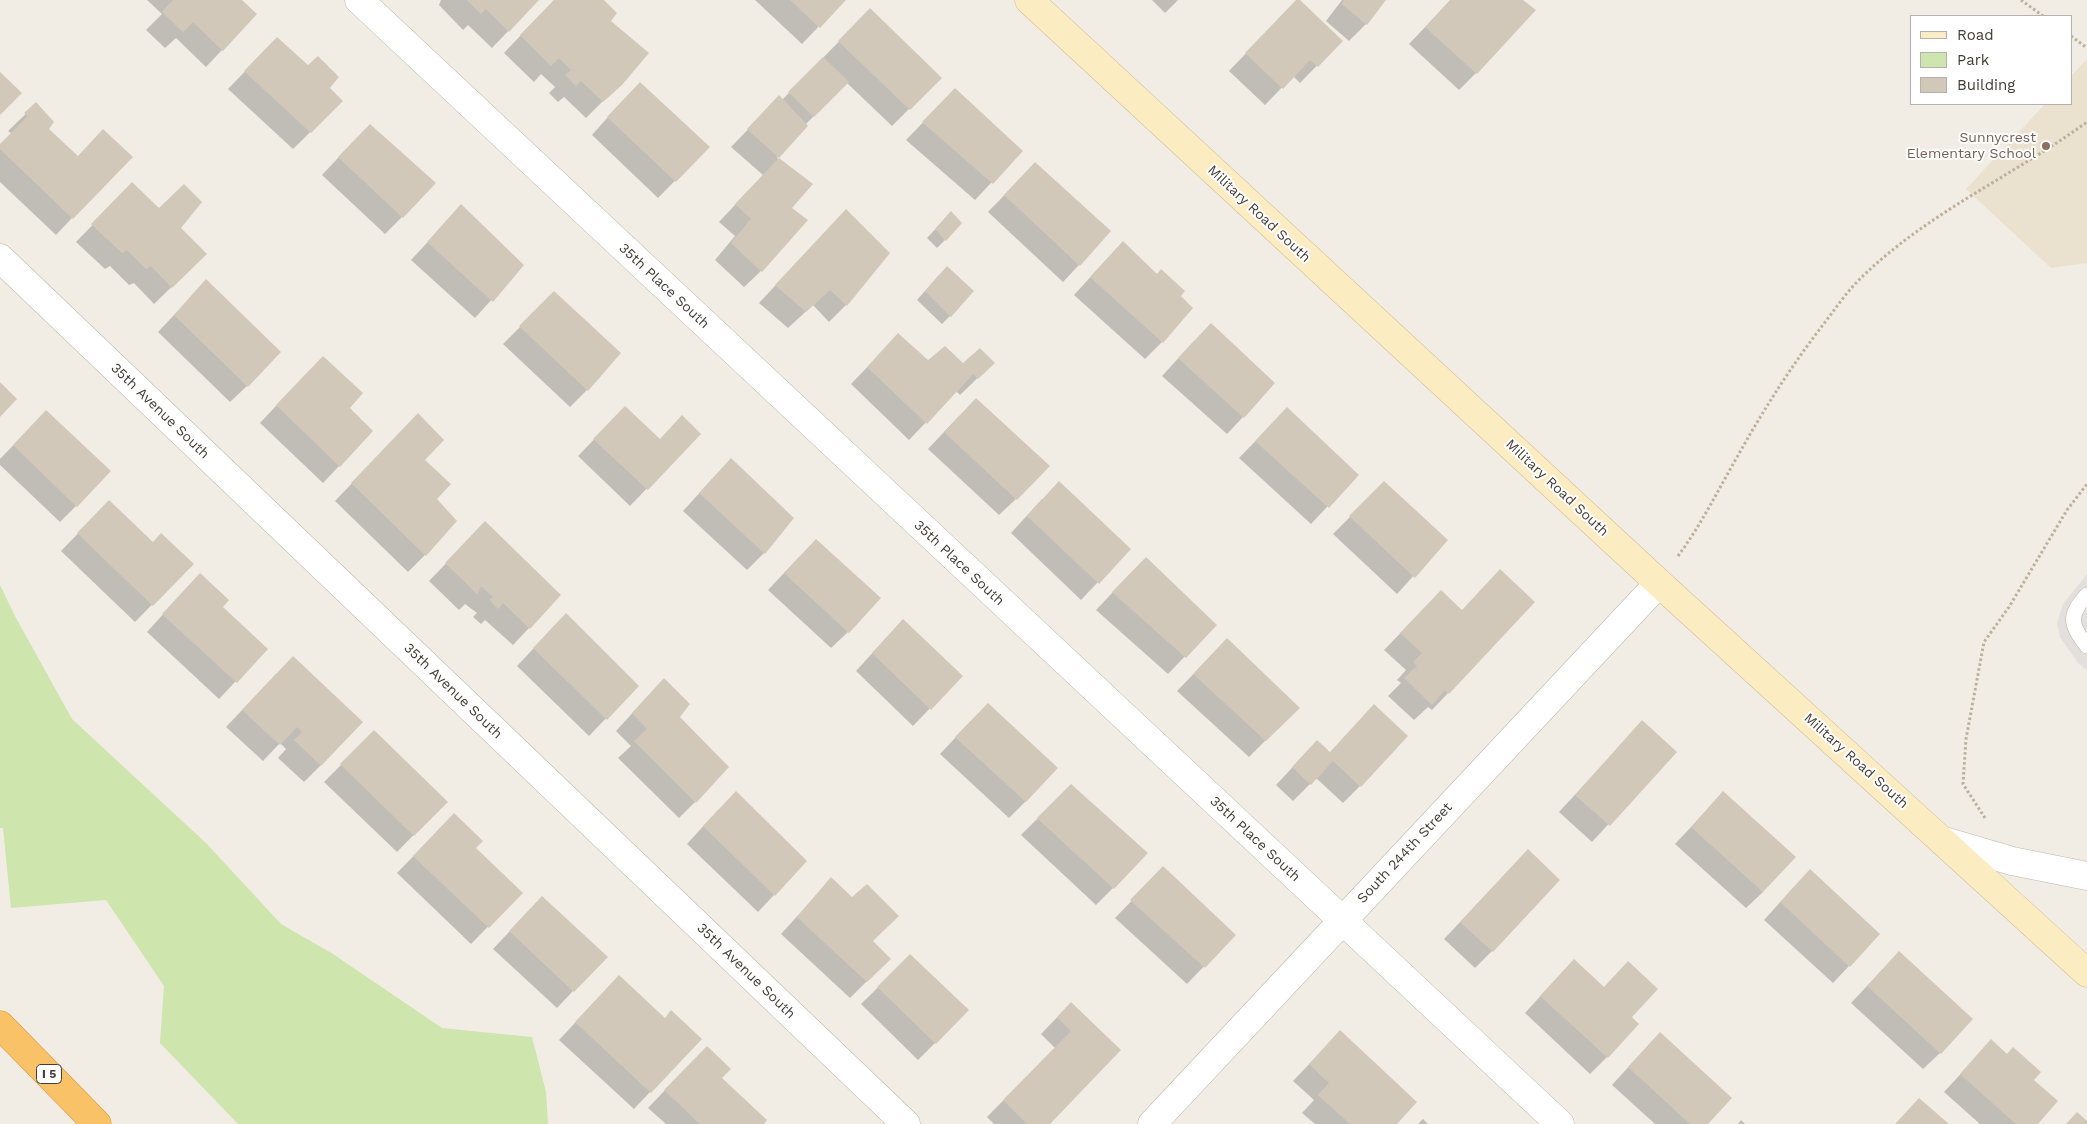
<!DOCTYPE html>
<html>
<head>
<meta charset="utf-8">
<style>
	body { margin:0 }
	#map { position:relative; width:2087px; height:1124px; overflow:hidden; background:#f1ede4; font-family:"Work Sans",sans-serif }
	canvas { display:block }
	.legend { position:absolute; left:1910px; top:15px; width:162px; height:90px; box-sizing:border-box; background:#fff; border:1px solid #b4b1ae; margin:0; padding:6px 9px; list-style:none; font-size:15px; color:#433d34 }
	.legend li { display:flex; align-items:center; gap:10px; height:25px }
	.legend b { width:25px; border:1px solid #b4b1ae }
</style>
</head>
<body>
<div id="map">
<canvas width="2087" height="1124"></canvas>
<ul class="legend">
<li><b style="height:6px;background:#fcecc2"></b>Road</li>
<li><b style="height:14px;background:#cee5ad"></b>Park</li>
<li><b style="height:14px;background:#d2c8ba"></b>Building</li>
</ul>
</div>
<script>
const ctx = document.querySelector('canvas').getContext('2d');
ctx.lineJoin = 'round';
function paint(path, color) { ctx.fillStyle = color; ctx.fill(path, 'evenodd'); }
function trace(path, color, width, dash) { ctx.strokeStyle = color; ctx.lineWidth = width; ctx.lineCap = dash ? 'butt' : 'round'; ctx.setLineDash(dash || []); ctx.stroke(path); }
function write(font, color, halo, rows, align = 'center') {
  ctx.font = font + ' "Work Sans",sans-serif'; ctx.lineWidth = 4; ctx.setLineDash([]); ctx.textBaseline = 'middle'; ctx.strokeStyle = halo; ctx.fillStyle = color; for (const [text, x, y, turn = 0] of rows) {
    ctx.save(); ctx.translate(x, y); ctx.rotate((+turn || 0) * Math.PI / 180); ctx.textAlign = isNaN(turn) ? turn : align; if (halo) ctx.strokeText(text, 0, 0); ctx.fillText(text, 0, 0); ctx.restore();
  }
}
const education = new Path2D(`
	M2087 59V263L2051 268 1966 189 2045 104H2071V76Z`);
const green = new Path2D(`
	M0 585 15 616 72 719 206 843 281 924 333 954 442 1028 532 1037 546 1092 548 1124H238L160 1043 164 986 106 900 11 908 3 828H0Z`);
const parking = new Path2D(`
	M2087 574V670L2079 664 2060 637 2057 623 2063 604Z`);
const shadow = new Path2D(`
	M147 0H241L222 50 206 67 176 38 165 48 146 30 162 14Z
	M441 0H538L492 48 468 25 463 30 439 5Z
	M554 0H602L610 21 608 96 586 118 564 97 558 102 549 93 555 87 541 74 534 82 504 53Z
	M755 0H844L802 44Z
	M1152 0H1178L1165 13Z
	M1297 0 1341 41 1300 83 1293 76 1265 105 1229 71Z
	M1342 0H1384L1366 24 1349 41 1326 21Z
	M1451 0H1521L1476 73 1459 90 1409 44Z
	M854 26 940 78 892 126 847 83 805 125 806 126 777 158 811 184 790 208 761 271 744 287 715 260 735 236 719 222 763 175 731 147 763 114 782 100Z
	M261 55 342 101 293 149 228 89Z
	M623 100 708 147 658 198 592 135Z
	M36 104 48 129 72 218 56 235 0 182V146L12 134 8 131Z
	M938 107 1021 151 975 200 906 140Z
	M353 142 402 217 385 234 322 175Z
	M1018 181 1079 265 1063 282 988 212Z
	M116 201 179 228 189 270 154 304 134 283 129 285 110 266 105 269 76 242Z
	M461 206 523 265 475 318 411 260Z
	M943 221 945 240 937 248 927 238Z
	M830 227 846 305 829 322 813 305 788 328 759 303Z
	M1106 260 1179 297 1162 342 1145 359 1074 295Z
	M939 275 950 316 942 324 917 300Z
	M554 293 587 390 570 407 503 344Z
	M190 298 247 386 230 402 158 332Z
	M1194 341 1243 417 1227 434 1162 376Z
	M882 352 928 362 963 365 993 363 960 395 956 391 909 440 851 384Z
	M306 374 348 408 339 466 323 483 260 423Z
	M959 416 1016 499 999 515 928 449Z
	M609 424 659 440 699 434 630 506 578 456Z
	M1270 426 1357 475 1311 524 1239 458Z
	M30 428 76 506 60 522 0 465V459Z
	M401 432 435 499 425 555 408 572 335 501Z
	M715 476 793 518 764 553 747 570 683 511Z
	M1384 483 1446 540 1397 594 1333 534Z
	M1042 499 1129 549 1081 600 1011 533Z
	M93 518 153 543 192 564 135 622 61 551Z
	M485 523 560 595 513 645 485 620 481 624 473 617 477 613 465 604 459 610 429 581Z
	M799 557 848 632 831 648 768 590Z
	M1129 575 1215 625 1168 674 1096 610Z
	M183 592 221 607 266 649 219 699 147 632Z
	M1534 602 1432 710 1428 707 1414 720 1388 696 1401 683 1397 680 1406 670 1384 650 1424 609 1461 611Z
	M549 632 637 686 589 736 517 666Z
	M887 637 961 676 913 726 856 671Z
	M1210 657 1298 708 1249 757 1177 691Z
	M276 674 321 765 304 782 278 758 286 749 280 743 263 761 226 727Z
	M647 697 695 802 679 818 618 758 631 746 616 731Z
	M971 721 1026 801 1009 818 940 754Z
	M1642 722 1675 752 1592 842 1559 812Z
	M374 732 446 802 397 852 324 782Z
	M1317 741 1360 786 1343 803 1316 778 1293 801 1276 785Z
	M1071 785 1113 888 1096 905 1021 835Z
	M719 809 774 895 758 912 687 844Z
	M1707 810 1763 892 1746 908 1675 844Z
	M437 832 521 893 471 944 397 873Z
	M1511 868 1492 951 1475 968 1444 939Z
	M831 879 852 899 871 941 889 959 850 998 781 934Z
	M1147 885 1234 935 1187 984 1115 918Z
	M1793 888 1849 966 1833 983 1764 920Z
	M525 915 573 991 557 1008 493 949Z
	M910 956 968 1010 918 1060 861 1004Z
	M1882 970 1940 1053 1923 1069 1851 1003Z
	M1557 978 1631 1017 1607 1057 1590 1074 1525 1013Z
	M602 994 700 1039 634 1109 559 1040Z
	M1071 1003 1119 1050 1048 1124H994L987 1117 1055 1048 1041 1034Z
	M1340 1032 1395 1124H1315L1302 1113 1314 1100 1293 1081Z
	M1991 1041 2032 1080 2037 1124H1980L1944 1092Z
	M1643 1051 1706 1124H1655L1612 1085Z
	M690 1064 721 1078 762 1124H666L648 1108Z
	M1423 1119 1428 1124H1418Z
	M1741 1120 1745 1124H1738Z`);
const building = new Path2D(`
	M173 0H242L257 14 223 51 193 22 183 32 162 12Z
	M467 0H539L509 32 486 9 481 14Z
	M554 0H604L617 13 611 21 649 53 622 85 603 102 581 81 576 86 565 75 571 70 559 58 551 66 520 35Z
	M790 0H846L820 28Z
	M1296 0H1300L1343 41 1318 67 1310 60 1283 89 1245 53Z
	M1344 0H1386L1367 25 1342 4Z
	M1450 0H1523L1536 10 1477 74 1425 27Z
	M870 8 942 78 910 110 838 41Z
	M277 37 308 65 318 56 339 77 330 88 343 101 311 133 244 71Z
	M823 57 849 82 814 117 788 92Z
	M0 72 22 93 0 115Z
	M640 82 710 147 676 182 607 117Z
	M955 88 1023 151 993 184 922 122Z
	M779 95 808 126 779 158 747 129Z
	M36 102 54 122 49 129 78 156 103 129 133 157 73 219 0 149V144L28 116 24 113Z
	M370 124 436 183 403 218 338 157Z
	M779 158 813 184 792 208 808 220 762 272 731 243 751 219 735 204Z
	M1035 162 1111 231 1080 266 1004 195Z
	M132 182 159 208 184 184 202 202 181 228 207 254 172 288 151 266 146 269 127 250 122 253 91 224Z
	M461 204 524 265 493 302 427 242Z
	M846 209 890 253 847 306 830 290 806 312 775 285Z
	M951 211 962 223 946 241 935 229Z
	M1123 241 1157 274 1161 269 1185 291 1181 296 1193 308 1163 343 1090 277Z
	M947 266 974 291 951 317 925 291Z
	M206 279 281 352 248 387 174 315Z
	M554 291 621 353 588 391 519 326Z
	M1211 323 1275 383 1244 418 1178 358Z
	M898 333 928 360 945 346 963 363 980 348 995 363 978 379 973 374 927 424 867 367Z
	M323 356 363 393 350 408 373 431 340 467 276 405Z
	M0 382 17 399 0 417Z
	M976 398 1050 466 1017 500 944 432Z
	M625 406 660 439 682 415 701 434 648 490 593 439Z
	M1287 407 1359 475 1329 508 1255 441Z
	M46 410 111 471 77 507 13 445Z
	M418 413 444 440 425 460 451 484 437 499 457 521 426 556 351 483Z
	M731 458 794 518 765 554 699 493Z
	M1059 481 1131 549 1099 584 1027 516Z
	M1384 481 1448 540 1415 578 1349 516Z
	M109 500 153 542 161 533 194 564 153 606 77 533Z
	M485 521 561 595 530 629 503 603 498 609 489 599 493 597 481 586 477 594 445 563Z
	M816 539 881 598 849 633 784 573Z
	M1146 557 1217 625 1186 658 1112 592Z
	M1500 569 1535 602 1449 694 1445 690 1432 705 1404 678 1417 666 1413 662 1422 653 1400 633 1441 590 1462 610Z
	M200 573 229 600 223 607 268 649 237 683 162 614Z
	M566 613 639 686 607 720 533 648Z
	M903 619 963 676 931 710 872 653Z
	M1227 638 1300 708 1266 741 1193 674Z
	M293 656 363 722 321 766 294 740 302 732 297 727 280 745 242 710Z
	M664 678 690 704 680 717 729 767 696 803 634 741 647 729 632 713Z
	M988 703 1058 768 1026 802 955 737Z
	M1374 704 1408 736 1361 787 1333 761 1311 785 1292 767 1317 740 1330 752Z
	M1642 720 1677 752 1610 826 1575 795Z
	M374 730 448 802 414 836 340 764Z
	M1071 784 1148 853 1114 889 1037 818Z
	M736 791 807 861 775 896 703 826Z
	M1723 791 1796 857 1763 892 1691 827Z
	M454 813 483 841 476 848 523 893 489 928 413 856Z
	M1528 849 1560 880 1493 952 1460 922Z
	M1163 866 1236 935 1205 968 1130 900Z
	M1810 869 1880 934 1850 967 1780 902Z
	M831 877 852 897 867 884 899 916 873 941 891 959 867 982 797 917Z
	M542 896 608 957 574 992 509 931Z
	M1899 951 1973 1019 1941 1054 1867 986Z
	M910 954 969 1010 936 1044 877 987Z
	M1574 959 1604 987 1628 961 1658 989 1632 1017 1639 1024 1608 1058 1540 996Z
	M619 975 665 1018 671 1010 702 1039 651 1093 575 1022Z
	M1071 1002 1121 1050 1050 1124H1027L1003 1100 1071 1031 1057 1017Z
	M1340 1030 1417 1102 1397 1124H1350L1318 1095 1329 1083 1309 1064Z
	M1660 1032 1732 1098 1708 1124H1690L1628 1067Z
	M1991 1039 2007 1054 2013 1047 2041 1072 2034 1080 2058 1101 2038 1124H2016L1960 1074Z
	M707 1046 731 1069 722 1078 767 1120 764 1124H700L664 1090Z
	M1919 1098 1949 1124H1895Z
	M2077 1112 2087 1121V1124H2066Z`);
const path = new Path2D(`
	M2021 0 2043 16
	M2071 36 2087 48
	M1678 556C1701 525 1717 492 1736 459 1762 412 1790 368 1822 326 1833 312 1843 297 1855 284 1922 215 2010 178 2087 122
	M1985 818 1963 784 1966 739 1984 642 2009 607 2067 510 2087 484`);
const service = new Path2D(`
	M2087 595C2068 615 2070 625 2087 646`);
const minor = new Path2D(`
	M359 0 1560 1124
	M0 258 906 1124
	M1944 841 2012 861 2087 876
	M1152 1124 1659 583`);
const secondary = new Path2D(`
	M1029 0 1659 583 2087 973`);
const motorway = new Path2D(`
	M0 1025 97 1124`);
const markers = [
	[2046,146,5,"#8d6e63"]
];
const shields = [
	[49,1074,25]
];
const shieldNames = [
	["I 5",49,1074]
];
const educationNames = [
	["Sunnycrest",2036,138],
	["Elementary School",2036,154]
];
const streetNames = [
	["Military Road South",1259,214,43],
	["35th Place South",664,286,43],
	["35th Avenue South",160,411,44],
	["Military Road South",1557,488,43],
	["35th Place South",959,563,43],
	["35th Avenue South",453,691,44],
	["Military Road South",1856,761,42],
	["35th Place South",1255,839,43],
	["South 244th Street",1405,853,-47],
	["35th Avenue South",746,971,44]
];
paint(education, '#eae1ce');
paint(green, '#cee5ad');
paint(parking, '#e2dfdc');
paint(shadow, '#0003');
paint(building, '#d2c8ba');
trace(service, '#bfb7aa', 16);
trace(minor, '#bfb7aa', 29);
trace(secondary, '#d0be95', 29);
trace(motorway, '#d79638', 29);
trace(path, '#bdaf99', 3, [2.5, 2.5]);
trace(service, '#fff', 15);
trace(minor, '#fff', 28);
trace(secondary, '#fcecc2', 28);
trace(motorway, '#f9c267', 28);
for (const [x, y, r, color] of markers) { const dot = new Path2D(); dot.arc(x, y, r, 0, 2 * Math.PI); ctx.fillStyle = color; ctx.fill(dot); trace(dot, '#fff', 2); }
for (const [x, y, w] of shields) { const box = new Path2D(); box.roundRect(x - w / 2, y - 9.5, w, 19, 4); ctx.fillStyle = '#fff'; ctx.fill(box); trace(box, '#433d34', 1); }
write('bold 12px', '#433d34', null, shieldNames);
write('14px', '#785e54', '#fff', educationNames, 'right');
write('14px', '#433d34', '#fff', streetNames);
</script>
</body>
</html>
